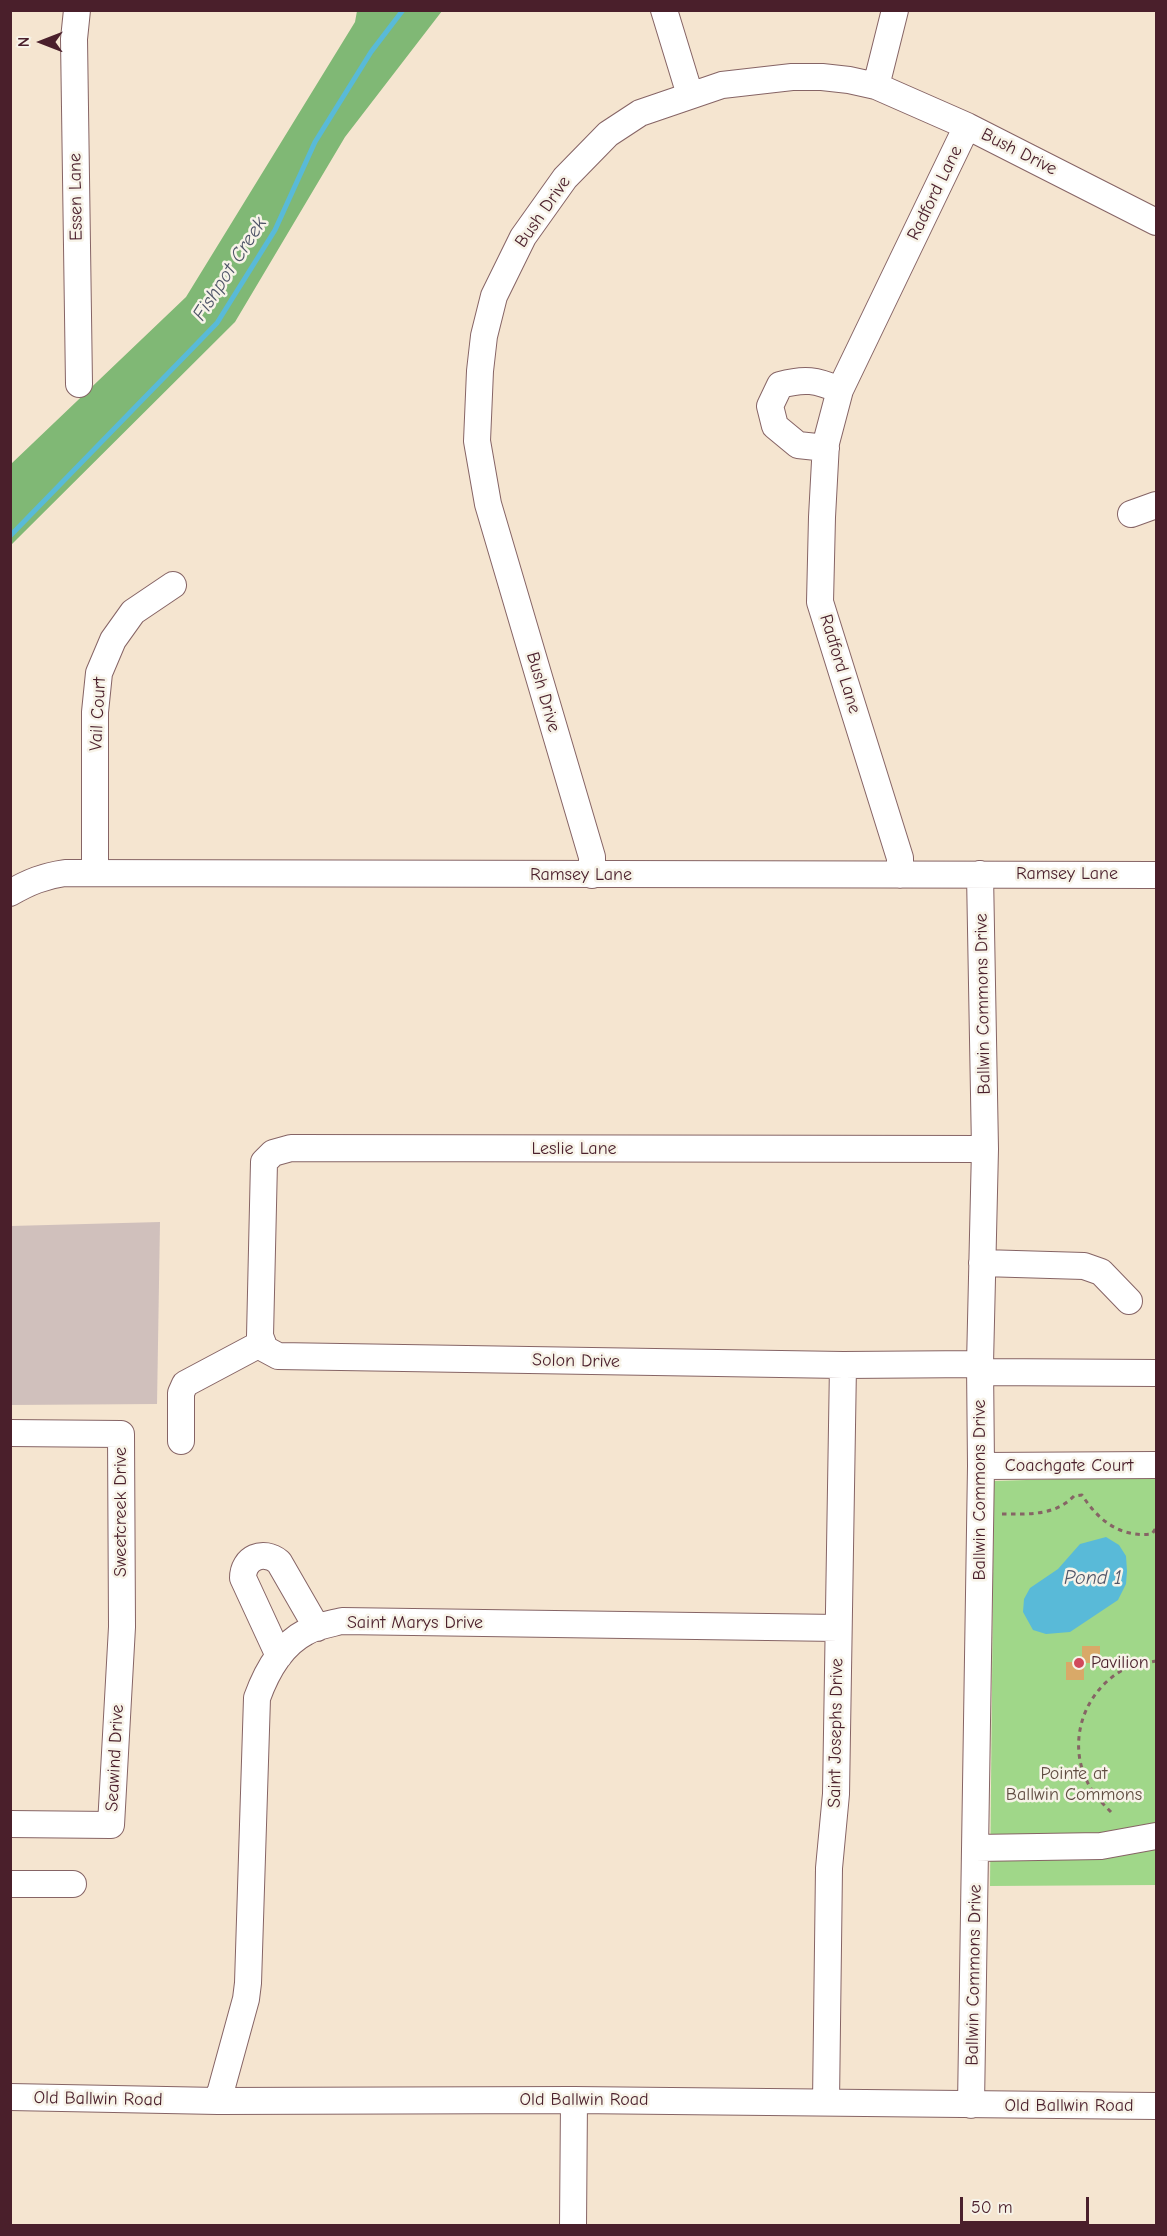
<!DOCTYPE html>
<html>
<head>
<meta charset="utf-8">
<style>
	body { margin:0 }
	#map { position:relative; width:1167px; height:2236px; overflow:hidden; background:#f5e5d0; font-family:"Comic Neue",sans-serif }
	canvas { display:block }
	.frame { position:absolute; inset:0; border:12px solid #4a1f2b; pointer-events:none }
	.north { position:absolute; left:12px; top:12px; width:60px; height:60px; -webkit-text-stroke:4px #f7f3e8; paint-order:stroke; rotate:270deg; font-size:16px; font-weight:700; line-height:24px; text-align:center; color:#4a1f2b }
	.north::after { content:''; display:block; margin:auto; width:21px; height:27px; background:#4a1f2b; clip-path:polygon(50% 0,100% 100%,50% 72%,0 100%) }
	.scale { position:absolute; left:960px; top:2197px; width:129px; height:27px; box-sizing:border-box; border:3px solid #4a1f2b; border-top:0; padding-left:8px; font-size:18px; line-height:21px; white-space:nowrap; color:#4a1f2b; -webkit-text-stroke:4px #f7f3e8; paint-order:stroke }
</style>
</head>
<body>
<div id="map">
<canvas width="1167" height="2236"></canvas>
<div class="frame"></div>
<div class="north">N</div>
<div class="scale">50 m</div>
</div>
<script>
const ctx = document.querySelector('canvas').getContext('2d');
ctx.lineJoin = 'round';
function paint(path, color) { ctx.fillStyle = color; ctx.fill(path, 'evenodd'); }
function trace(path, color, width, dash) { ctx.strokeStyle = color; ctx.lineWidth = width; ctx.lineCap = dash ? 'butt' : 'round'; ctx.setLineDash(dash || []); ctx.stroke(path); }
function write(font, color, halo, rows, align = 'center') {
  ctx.font = font + ' "Comic Neue",sans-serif'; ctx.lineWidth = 5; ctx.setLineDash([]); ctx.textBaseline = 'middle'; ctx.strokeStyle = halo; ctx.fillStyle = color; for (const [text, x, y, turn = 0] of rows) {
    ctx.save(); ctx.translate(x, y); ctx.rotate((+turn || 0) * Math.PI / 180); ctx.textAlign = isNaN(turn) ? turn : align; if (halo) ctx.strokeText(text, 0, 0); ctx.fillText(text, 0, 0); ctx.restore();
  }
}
const industrial = new Path2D(`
	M160 1222 157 1404 11 1405V1226Z`);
const green = new Path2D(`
	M1156 1476V1885L990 1886 994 1481Z`);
const forest = new Path2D(`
	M357 11H442L345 137 235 322 11 545V464L186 297 355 22Z`);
const water = new Path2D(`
	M1106 1537 1119 1545 1126 1556 1127 1571 1126 1584 1118 1600 1070 1632 1046 1634 1033 1630 1023 1612 1024 1599 1030 1588 1058 1569 1080 1544Z`);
const stream = new Path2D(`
	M10 536 217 323 275 230 315 142 371 52 403 10`);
const building = new Path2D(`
	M1082 1646H1100V1663H1084V1680H1066V1662H1082Z`);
const path = new Path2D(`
	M1002 1514C1028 1514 1055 1516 1074 1496L1082 1495C1098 1520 1120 1538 1152 1534L1156 1528
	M1111 1812C1101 1802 1092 1793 1086 1779 1068 1740 1084 1693 1121 1671 1131 1666 1145 1663 1156 1661`);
const minor = new Path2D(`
	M77 10 74 39 79 384
	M664 10 690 95
	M876 86 895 10
	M826 448 798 445 775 426 770 406 780 385C805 378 816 380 840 390
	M1131 514 1156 505
	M95 873V712L99 673 113 640 133 612 173 585
	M592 875V857L488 504 477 441 480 371 484 336 494 296 523 237 565 178 608 134 640 113 722 85 792 77H822L849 80 876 86 967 126 1156 222
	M900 875V858L820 602 822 517 826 443 840 390 967 126
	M10 893C29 882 44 876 65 873L1156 875
	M982 1263 1084 1266 1101 1272 1129 1301
	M980 1364 843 1365 278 1356 265 1349 260 1336 264 1162 273 1153 291 1148 985 1149
	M980 1372 1156 1373
	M10 1433 121 1434 122 1627 111 1825 10 1824
	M181 1441V1393L185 1384 262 1343
	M981 1466 1156 1465
	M279 1656 243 1578C243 1558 263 1549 279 1562L317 1628
	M976 1848 1101 1846 1156 1836
	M10 1884H73
	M10 2097 218 2101 574 2100 1156 2106
	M218 2101 246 1999 248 1983 257 1698C266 1673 281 1645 306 1632 316 1626 330 1624 342 1621L838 1628
	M826 2102 829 1868 836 1794 843 1365
	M971 2105 981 1466 980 1364 985 1149 980 874
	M573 2226 574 2100`);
const markers = [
	[1079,1663,6,"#d1495b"]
];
const streetNames = [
	["Bush Drive",1019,152,27],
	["Radford Lane",935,193,-64],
	["Essen Lane",76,197,-91],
	["Bush Drive",543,212,-55],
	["Radford Lane",840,664,73],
	["Bush Drive",543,692,74],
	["Vail Court",98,714,-87],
	["Ramsey Lane",1067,874],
	["Ramsey Lane",581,875],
	["Ballwin Commons Drive",983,1004,-91],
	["Leslie Lane",574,1149],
	["Solon Drive",576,1361,1],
	["Coachgate Court",1069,1466],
	["Ballwin Commons Drive",980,1490,-90],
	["Sweetcreek Drive",121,1512,-90],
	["Saint Marys Drive",415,1623],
	["Saint Josephs Drive",836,1733,-89],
	["Seawind Drive",115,1758,-87],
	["Ballwin Commons Drive",974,1975,-89],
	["Old Ballwin Road",98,2099,1],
	["Old Ballwin Road",584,2100],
	["Old Ballwin Road",1069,2106]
];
const poiNames = [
	["Pavilion",1091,1663]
];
const parkNames = [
	["Pointe at",1074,1774],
	["Ballwin Commons",1074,1795]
];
const waterNames = [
	["Fishpot Creek",230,269,-57],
	["Pond 1",1093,1578]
];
paint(industrial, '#d0c0bc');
paint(green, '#a0d789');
paint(forest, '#80b875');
paint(water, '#59bad8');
trace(stream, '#59bad8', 5);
paint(building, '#d9a968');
trace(minor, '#866465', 28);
trace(path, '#866465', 3, [4.5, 4.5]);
trace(minor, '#fff', 26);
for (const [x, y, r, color] of markers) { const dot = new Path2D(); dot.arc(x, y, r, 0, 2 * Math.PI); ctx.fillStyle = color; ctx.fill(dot); trace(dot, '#f7f3e8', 2); }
write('18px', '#4a1f2b', '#f7f3e8', streetNames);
write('18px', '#4a1f2b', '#f7f3e8', poiNames, 'left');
write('18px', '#604d42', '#f7f3e8', parkNames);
write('italic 20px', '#4f5568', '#f7f3e8', waterNames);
</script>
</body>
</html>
